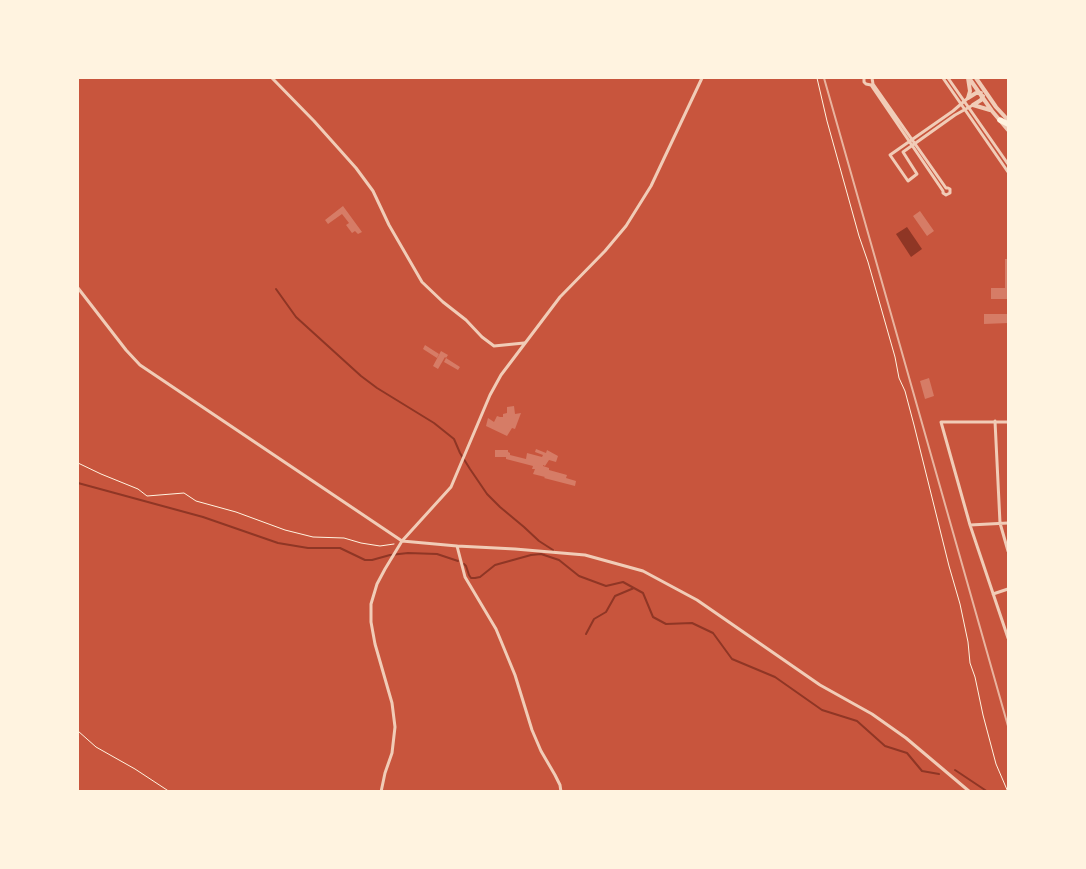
<!DOCTYPE html>
<html>
<head>
<meta charset="utf-8">
<style>
	body { margin:0 }
	#map { position:relative; width:1086px; height:869px; overflow:hidden; background:#c8553d; font-family:"Source Sans 3",sans-serif }
	canvas { display:block }
	.frame { position:absolute; inset:0; border:79px solid #fff3e0; pointer-events:none }
</style>
</head>
<body>
<div id="map">
<canvas width="1086" height="869"></canvas>
<div class="frame"></div>
</div>
<script>
const ctx = document.querySelector('canvas').getContext('2d');
ctx.lineJoin = 'round';
function paint(path, color) { ctx.fillStyle = color; ctx.fill(path, 'evenodd'); }
function trace(path, color, width, dash) { ctx.strokeStyle = color; ctx.lineWidth = width; ctx.lineCap = dash ? 'butt' : 'round'; ctx.setLineDash(dash || []); ctx.stroke(path); }
const water = new Path2D(`
	M907 227 922 249 911 257 896 234Z`);
const stream = new Path2D(`
	M276 289 296 317 361 376 377 388 434 423 454 439 460 453 470 469 487 494 500 507 524 527 539 541 553 550
	M78 483 203 517 278 543 308 548H340L365 560H372L390 555 408 553 437 554 458 561
	M464 564 466 566 469 575 471 578H475L480 577 495 565 531 555 541 554 559 560 579 576 606 586 623 582 643 593 653 617 666 624 692 623 713 633 732 659 775 677 822 710 857 721 885 746 907 753 922 771 939 774
	M586 634 594 619 606 612 615 596 634 588
	M955 770 988 792`);
const building = new Path2D(`
	M343 206 362 232 358 234 355 231 352 233 346 225 349 223 342 214 328 224 325 220Z
	M920 211 934 231 927 236 913 216Z
	M1005 259H1008V299H991V288H1005Z
	M984 314H1008V323L984 324Z
	M425 345 439 354 437 358 423 349Z
	M441 351 448 355 446 358 445 357 438 369 433 366Z
	M446 358 460 367 458 370 444 362Z
	M929 378 934 396 925 399 920 381Z
	M514 406 515 414 521 413 515 429 512 428 507 436 486 426 488 418 494 422 497 416 500 417H503V414L507 413V407Z
	M536 449 546 453 547 450 558 456 556 462 549 460 545 466 543 465V466L549 468V470L567 475 566 478 576 481 575 486 544 478 545 477 533 474 535 469H532L533 466 506 459V457H495V450H508V452L510 453V455L526 459 527 453 542 457 543 455 535 452Z`);
const path = new Path2D(`
	M817 78 827 121 859 236 868 262 895 357 899 378 905 391 914 425 949 566 960 604 968 642 970 663 975 677 983 715 996 764 1008 792
	M78 463 101 474 138 489 147 496 184 493 196 501 236 512 285 530 313 537 344 538 361 543 380 546 394 544
	M78 731 96 747 135 769 170 792`);
const minor = new Path2D(`
	M272 78 314 121 356 168 373 191 389 225 422 282 443 302 466 320 482 337 494 346 524 343
	M864 78V82L866 84 871 85 943 191V193L946 195 950 193V189L948 188H946L873 84 872 78
	M943 78 1008 172
	M948 78 1008 164
	M968 98 953 111 890 155 908 181 917 174 903 152 955 115 973 105
	M78 288 126 350 140 365 402 541 457 546 515 549 585 555 643 571 697 600 820 685 872 714 906 738 970 792
	M995 421 1000 523 1008 551
	M1008 422H941L970 525 1008 638
	M970 525 1008 523
	M457 546 465 577 496 629 501 641 515 675 532 730 541 751 555 775 560 785 561 792
	M993 594 1008 589
	M381 792 385 773 392 753 395 727 392 703 375 644 371 622V604L377 584 385 569 402 541 451 487 490 395 501 375 560 297 605 251 626 226 651 186 702 78`);
const tertiary = new Path2D(`
	M969 78 992 111 1008 130
	M976 78 996 107 1008 120
	M968 98 970 91 968 78
	M968 98 976 93H981
	M973 105 990 110
	M973 105 981 100 983 96`);
const motorway = new Path2D(`
	M1000 120 1008 124`);
const rail = new Path2D(`
	M824 78 1008 726`);
paint(water, '#8f3625');
trace(stream, '#8f3625', 2);
paint(building, '#d67c66');
trace(path, '#fff3e0', 1);
trace(minor, '#f1ccb7', 3);
trace(tertiary, '#f1ccb7', 4);
trace(motorway, '#fff3e0', 5.5);
trace(rail, '#e9b49f', 2);
</script>
</body>
</html>
